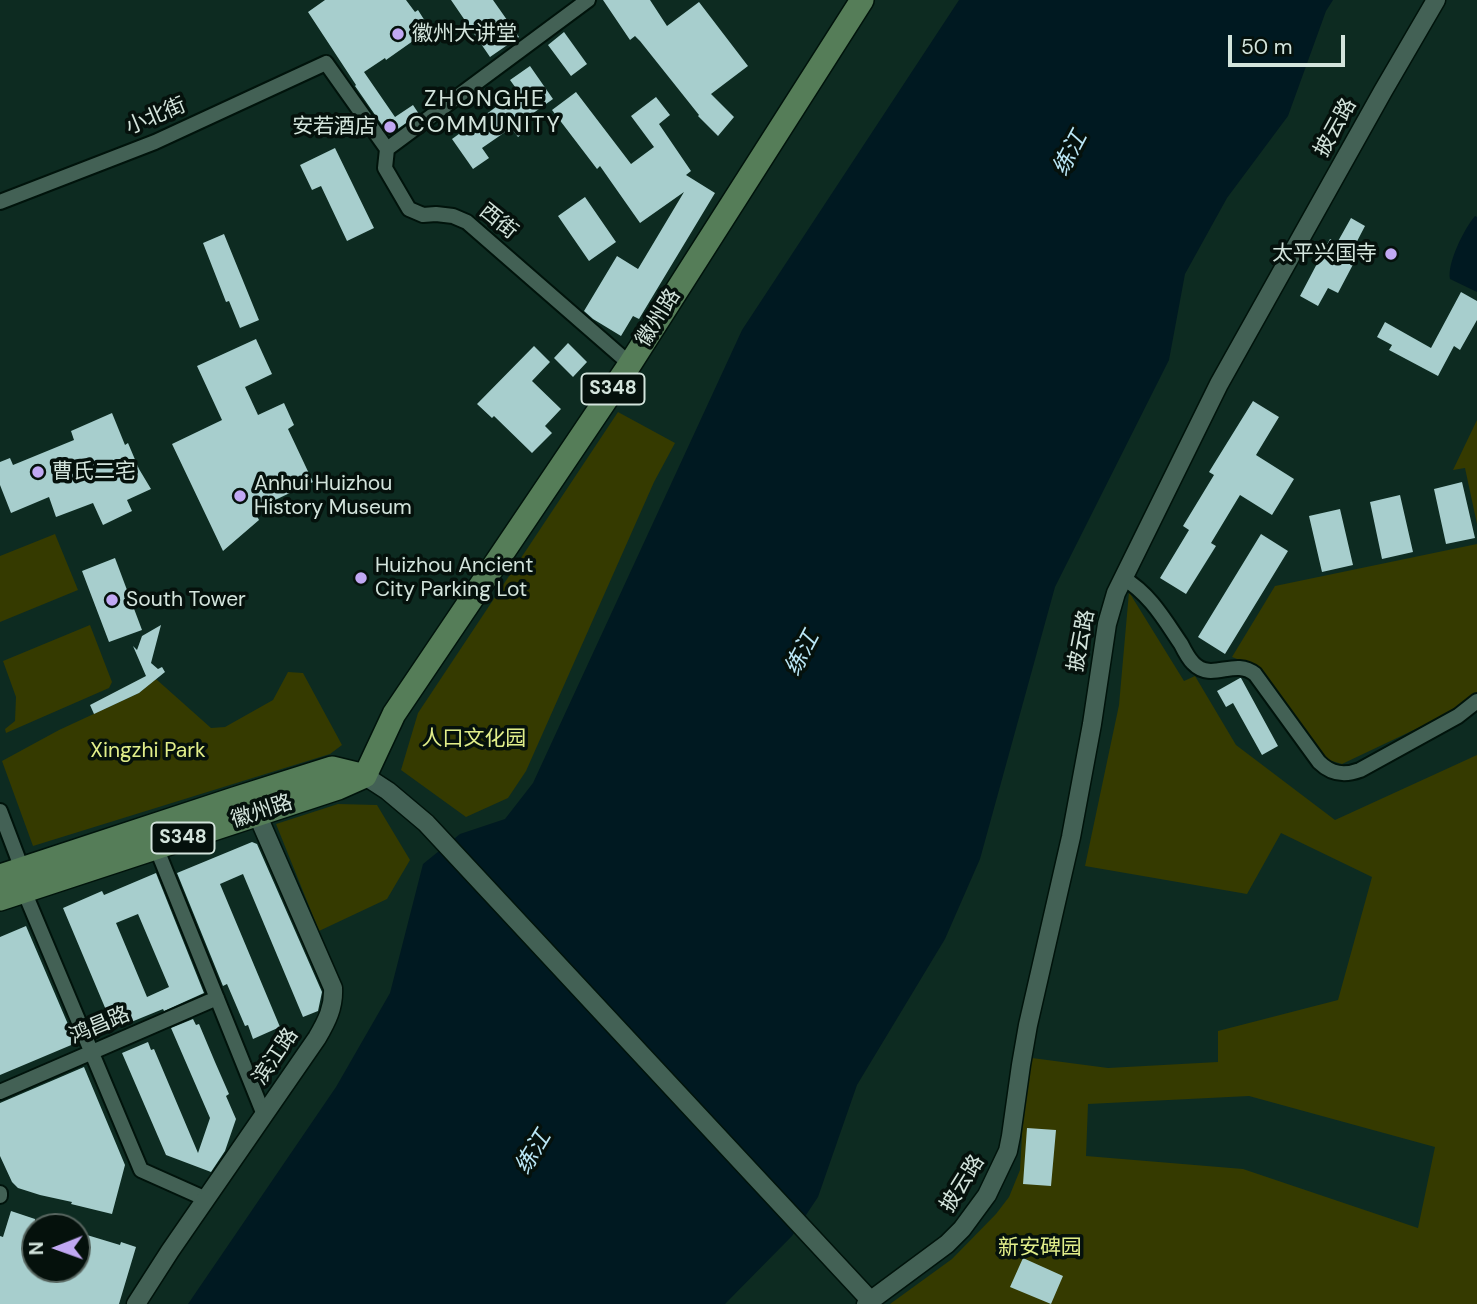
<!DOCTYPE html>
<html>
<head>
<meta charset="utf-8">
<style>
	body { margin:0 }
	#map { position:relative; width:1477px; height:1304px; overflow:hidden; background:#0d2b21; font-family:"DM Sans",sans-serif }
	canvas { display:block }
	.north { position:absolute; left:21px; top:1213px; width:70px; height:70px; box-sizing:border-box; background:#05110c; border:2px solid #57655f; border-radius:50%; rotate:269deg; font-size:19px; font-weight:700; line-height:28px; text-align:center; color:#d3e4dc }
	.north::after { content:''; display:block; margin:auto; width:24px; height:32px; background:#c1a8f3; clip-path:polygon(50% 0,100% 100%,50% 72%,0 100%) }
	.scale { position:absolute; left:1228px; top:35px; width:117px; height:32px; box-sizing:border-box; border:4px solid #d3e4dc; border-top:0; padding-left:9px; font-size:21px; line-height:24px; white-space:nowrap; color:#d3e4dc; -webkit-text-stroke:5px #05110c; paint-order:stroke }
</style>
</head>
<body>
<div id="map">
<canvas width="1477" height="1304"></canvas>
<div class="north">N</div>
<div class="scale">50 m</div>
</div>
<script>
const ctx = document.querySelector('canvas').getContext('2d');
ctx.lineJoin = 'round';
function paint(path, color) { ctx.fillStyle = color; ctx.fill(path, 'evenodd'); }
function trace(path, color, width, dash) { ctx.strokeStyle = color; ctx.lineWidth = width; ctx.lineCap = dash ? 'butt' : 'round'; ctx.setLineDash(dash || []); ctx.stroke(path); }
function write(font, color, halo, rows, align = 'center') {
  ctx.font = font + ' "DM Sans","Noto Sans SC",sans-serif'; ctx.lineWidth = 7; ctx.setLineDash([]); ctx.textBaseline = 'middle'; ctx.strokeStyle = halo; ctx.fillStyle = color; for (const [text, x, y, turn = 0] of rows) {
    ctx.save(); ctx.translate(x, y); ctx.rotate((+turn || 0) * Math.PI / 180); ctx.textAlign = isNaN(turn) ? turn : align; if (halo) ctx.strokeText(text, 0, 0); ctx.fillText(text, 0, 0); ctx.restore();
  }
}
const green = new Path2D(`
	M618 412 675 443 654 482 526 771 508 798 466 817 401 770 418 713Z
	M1477 420V524L1465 468 1453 470Z
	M55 534 78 590 0 622V556Z
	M1477 544V700L1342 764 1325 759 1260 668 1232 657 1275 586Z
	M1129 592 1184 681 1195 676 1236 745 1335 820 1477 755V1304H890L952 1259 996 1214 1009 1197 1020 1170 1023 1117 1032 1058 1108 1068 1218 1062V1031L1338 1000 1372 877 1281 833 1247 894 1085 866 1119 705ZM1249 1096 1435 1147 1418 1228 1243 1169 1086 1156 1088 1104Z
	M90 625 112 682 109 688 6 733 5 729 15 721 16 697 3 661Z
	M288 672 303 673 342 745 330 754 33 846 2 761 59 730 139 693 156 679 211 728 225 727 273 700Z
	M338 804 377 805 410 860 387 899 319 931 276 824Z`);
const water = new Path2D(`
	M959 0H1333L1326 11 1288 116 1227 198 1185 274 1169 360 1055 587 980 859 945 939 857 1085 818 1197 792 1236 725 1304H188L336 1087 390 993 423 864 460 834 505 819 533 783 742 330Z
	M1475 216 1477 217V292L1450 279C1447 263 1464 229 1475 216Z`);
const building = new Path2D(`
	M325 0H406L415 12 418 10 430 29 386 60 385 58 364 72 395 117 413 105 419 114 389 135 355 86 356 85 308 12Z
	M451 0H493L519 37 490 57Z
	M603 0H650L667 26 699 2 748 66 711 94 734 117 718 136 698 116 699 115 640 41 635 36 630 40Z
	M564 32 587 64 571 76 548 45Z
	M530 66 553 99 525 119 531 127 518 137 511 128 482 148 489 158 473 169 452 139 518 91 510 80Z
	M576 92 631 164 654 147 631 116 656 97 670 115 659 124 691 171 686 175 715 193 639 319 633 316 621 336 593 319 584 311 617 256 638 269 684 192 640 223 600 166 597 169 552 110Z
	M335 148 374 228 347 241 321 186 312 190 300 165Z
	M585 197 616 242 589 261 558 216Z
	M1351 218 1365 226 1352 251 1358 255 1338 293 1328 288 1318 306 1300 296 1330 239 1337 243Z
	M224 234 259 320 240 328 229 301 226 302 203 243Z
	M1461 292 1477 301V320L1460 350 1454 346 1438 376 1389 350 1392 345 1377 337 1385 322 1431 348Z
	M256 339 272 374 245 387 258 415 284 403 294 425 288 429 313 482 254 510 259 520 223 551 172 444 222 420 197 366Z
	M568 343 587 362 573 377 554 358Z
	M534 346 550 362 532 381 561 409 545 426 552 433 532 453 494 416 492 418 477 404Z
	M1253 401 1279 417 1256 455 1294 479 1272 515 1240 495 1211 543 1216 546 1186 594 1160 578 1189 530 1183 526 1214 475 1209 472Z
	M112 413 125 445 128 443 139 469 151 489 127 500 132 511 103 525 93 503 56 517 49 497 11 513 0 485V462L10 458 13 465 74 440 71 431Z
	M1462 482 1475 538 1446 544 1434 489Z
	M1400 495 1413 552 1382 559 1370 502Z
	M1340 509 1353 565 1322 572 1309 516Z
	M1261 534 1288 551 1225 654 1198 637Z
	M115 558 142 630 109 642 82 571Z
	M161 625 151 663 158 669 162 667 165 672 139 693 94 714 90 705 146 676 133 646 137 650 142 636Z
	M1240 678H1241L1278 746 1262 755 1233 703 1226 707 1217 691Z
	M252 842 257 844 322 992 318 1011 303 1017 243 874 220 884 280 1027 253 1039 248 1025 245 1026 227 984 223 986 177 873Z
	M156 873 204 993 164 1011 163 1009 114 1029 63 908 102 891 104 895ZM138 914 169 987 147 997 116 923Z
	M26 926 76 1043 0 1075V937Z
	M193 1019 196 1025 199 1024 215 1062 229 1094 226 1096 236 1119 225 1151 211 1172 166 1155 122 1053 148 1042 151 1050 154 1049 198 1153 210 1118 171 1028Z
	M84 1067 125 1165 112 1214 71 1204 72 1202 40 1195 18 1188 12 1182 0 1156V1103Z
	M1027 1128 1056 1130 1051 1186 1023 1184Z
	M11 1211 35 1219V1269H77V1232L120 1245 121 1242 136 1247 119 1304H0V1236L3 1237Z
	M1023 1258 1063 1276 1051 1304 1010 1287Z`);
const minor = new Path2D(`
	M588 0 387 149 385 168 409 209 423 215 436 214 453 216 467 222 630 364
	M0 202 155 142 326 63 387 149
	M1123 578C1150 594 1164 619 1181 644 1184 650 1188 658 1193 663 1212 683 1234 657 1255 674L1319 762C1331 774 1344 776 1360 770L1458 716 1477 701
	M0 811 22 869
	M156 847 264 1115
	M24 891 141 1170 206 1199
	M0 1092 217 998
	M0 1193V1196`);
const tertiary = new Path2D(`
	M365 776 388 791 426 823 870 1300
	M136 1304 170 1251 317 1038C327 1021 334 1007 333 988L257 814
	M866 1304 947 1244 962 1229 987 1195 1008 1151 1011 1136 1021 1065 1028 1025 1071 837 1092 724 1107 624 1116 593 1219 384 1383 91 1436 0`);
const primary = new Path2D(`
	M0 876 234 799 332 768 365 776
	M0 899 338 788 365 776 394 714 630 364 862 0`);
const markers = [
	[398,34,7,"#c1a8f3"],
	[390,127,7,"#c1a8f3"],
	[1391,254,7,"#c1a8f3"],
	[38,472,7,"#c1a8f3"],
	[240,496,7,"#c1a8f3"],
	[361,578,7,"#c1a8f3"],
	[112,600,7,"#c1a8f3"]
];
const shields = [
	[613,389,63],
	[183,838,63]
];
const shieldNames = [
	["S348",613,389],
	["S348",183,838]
];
const poiNames = [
	["徽州大讲堂",412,34],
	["安若酒店",376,127,"right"],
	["太平兴国寺",1377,254,"right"],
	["曹氏二宅",52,472],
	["Anhui Huizhou",254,484],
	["History Museum",254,508],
	["Huizhou Ancient",375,566],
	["City Parking Lot",375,590],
	["South Tower",126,600]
];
const streetNames = [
	["小北街",156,117,-23],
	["披云路",1336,128,-61],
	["西街",498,222,39],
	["徽州路",659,318,-58],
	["披云路",1082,641,-79],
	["徽州路",262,812,-18],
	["鸿昌路",100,1026,-23],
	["滨江路",276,1057,-56],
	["披云路",963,1184,-58]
];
const parkNames = [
	["人口文化园",474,739],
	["Xingzhi Park",148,751],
	["新安碑园",1040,1248]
];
const neighbourhoodNames = [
	["ZHONGHE",485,100],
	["COMMUNITY",485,126]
];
const waterNames = [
	["练江",1071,154,-62],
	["练江",803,654,-62],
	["练江",534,1153,-59]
];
paint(green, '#353a00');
paint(water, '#001921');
paint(building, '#a7cecd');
trace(minor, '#00130b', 18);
trace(tertiary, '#00130b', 21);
trace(primary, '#00130b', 26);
trace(minor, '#436155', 14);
trace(tertiary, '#436155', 18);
trace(primary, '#557d58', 23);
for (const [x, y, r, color] of markers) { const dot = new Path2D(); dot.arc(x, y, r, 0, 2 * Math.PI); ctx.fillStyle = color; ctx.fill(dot); trace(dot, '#05110c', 2.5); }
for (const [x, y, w] of shields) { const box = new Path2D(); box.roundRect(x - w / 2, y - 15.5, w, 31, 5); ctx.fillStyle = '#05110c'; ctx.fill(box); trace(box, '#d3e4dc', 2); }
write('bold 19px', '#d3e4dc', null, shieldNames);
write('21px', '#d3e4dc', '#05110c', poiNames, 'left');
write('21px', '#d3e4dc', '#05110c', streetNames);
write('21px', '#e1ee8a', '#05110c', parkNames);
ctx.letterSpacing = '2px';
write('23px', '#d3e4dc', '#05110c', neighbourhoodNames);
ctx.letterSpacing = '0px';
write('italic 23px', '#bbe7f6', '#05110c', waterNames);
</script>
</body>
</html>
